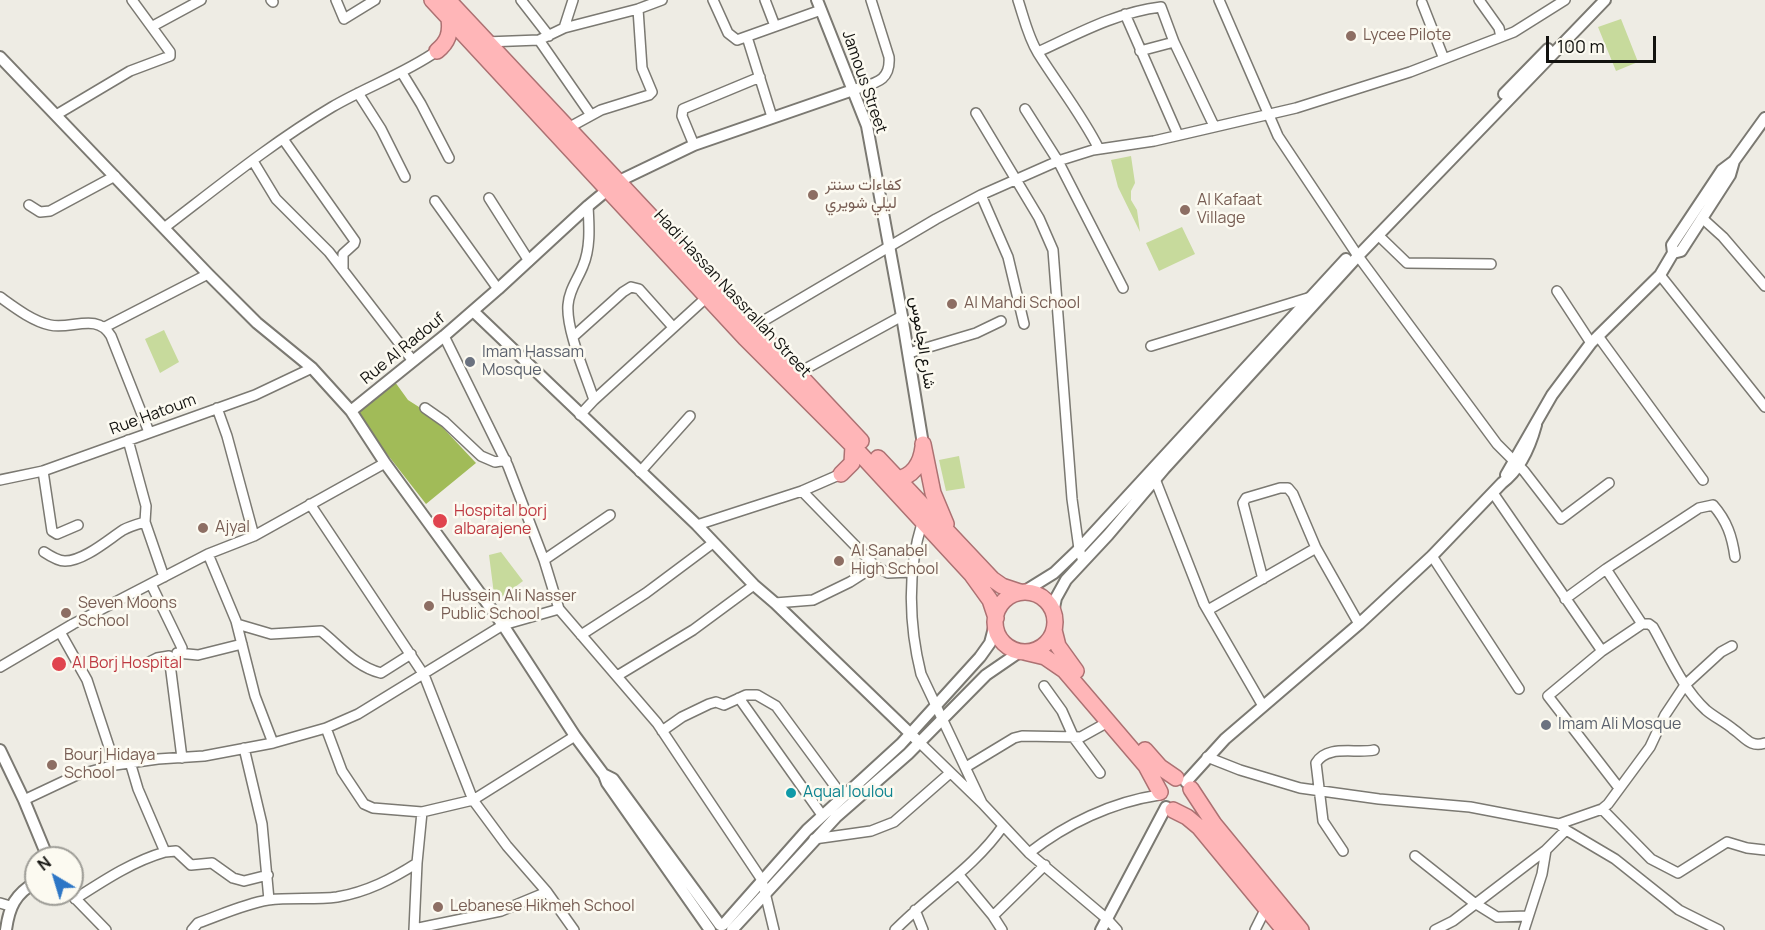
<!DOCTYPE html>
<html>
<head>
<meta charset="utf-8">
<style>
	body { margin:0 }
	#map { position:relative; width:1765px; height:930px; overflow:hidden; background:#eeece4; font-family:Manrope,sans-serif }
	canvas { display:block }
	.north { position:absolute; left:24px; top:846px; width:60px; height:60px; box-sizing:border-box; background:#fcfaf1; border:2px solid #9e9d97; border-radius:50%; rotate:322deg; font-size:16px; font-weight:700; line-height:24px; text-align:center; color:#12120f }
	.north::after { content:''; display:block; margin:auto; width:21px; height:27px; background:#2d76c6; clip-path:polygon(50% 0,100% 100%,50% 72%,0 100%) }
	.scale { position:absolute; left:1546px; top:36px; width:110px; height:27px; box-sizing:border-box; border:3px solid #12120f; border-top:0; padding-left:8px; font-size:18px; line-height:21px; white-space:nowrap; color:#12120f; -webkit-text-stroke:4px #fcfaf1; paint-order:stroke }
</style>
</head>
<body>
<div id="map">
<canvas width="1765" height="930"></canvas>
<div class="north">N</div>
<div class="scale">100 m</div>
</div>
<script>
const ctx = document.querySelector('canvas').getContext('2d');
ctx.lineJoin = 'round';
function paint(path, color) { ctx.fillStyle = color; ctx.fill(path, 'evenodd'); }
function trace(path, color, width, dash) { ctx.strokeStyle = color; ctx.lineWidth = width; ctx.lineCap = dash ? 'butt' : 'round'; ctx.setLineDash(dash || []); ctx.stroke(path); }
function write(font, color, halo, rows, align = 'center') {
  ctx.font = font + ' Manrope,Vazirmatn,sans-serif'; ctx.lineWidth = 5; ctx.setLineDash([]); ctx.textBaseline = 'middle'; ctx.strokeStyle = halo; ctx.fillStyle = color; for (const [text, x, y, turn = 0] of rows) {
    ctx.save(); ctx.translate(x, y); ctx.rotate((+turn || 0) * Math.PI / 180); ctx.textAlign = isNaN(turn) ? turn : align; if (halo) ctx.strokeText(text, 0, 0); ctx.fillText(text, 0, 0); ctx.restore();
  }
}
const green = new Path2D(`
	M1621 19 1638 62 1616 71 1598 27Z
	M1131 156 1135 183 1131 191V200L1137 210 1140 232 1118 187 1111 160Z
	M1182 227 1195 254 1159 271 1146 243Z
	M164 330 179 362 160 373 145 339Z
	M959 456 965 488 946 491 939 460Z
	M501 552 523 581 495 602 489 555Z`);
const forest = new Path2D(`
	M395 382 408 400 430 414 476 463 426 504 355 413Z`);
const minor = new Path2D(`
	M271 0 273 2
	M336 0 344 19 375 0
	M521 0 549 36
	M713 0 728 33 737 40 821 10
	M765 0 775 26
	M1018 0C1024 18 1028 37 1038 53 1058 85 1082 115 1099 149
	M1219 0 1278 136 1358 256 1497 444 1524 471 1561 519 1609 483
	M1479 0 1499 28 1501 37
	M1422 3 1444 59
	M1125 14 1178 135
	M153 26 201 0
	M564 28 573 0
	M747 37 772 117
	M539 40 591 115
	M486 42 539 40 564 28 638 9 662 0
	M1140 51 1174 42
	M1038 52C1077 34 1117 12 1161 7L1174 42 1214 126
	M402 73 421 104 449 158
	M853 90C873 83 891 83 889 57L871 0
	M358 93 381 129 405 177
	M1025 109 1058 161 1123 288
	M976 113 1039 218 1053 250 1072 499 1079 549 1083 561
	M56 115 130 71 170 56V52L132 0
	M568 128 601 110 649 95 652 92 642 68 638 9
	M283 139 355 241 354 244 343 254V269
	M694 145 682 116 683 109 760 77
	M253 161 276 199 329 252 413 361
	M981 195 1008 257 1024 324
	M489 198 529 261
	M435 201 498 289
	M29 205 40 212 50 211 115 176
	M1702 218 1723 237 1765 286
	M164 228C219 186 273 142 332 107 366 87 404 74 437 51
	M1378 235 1407 263 1491 264
	M1660 275 1765 407
	M1557 291 1591 343
	M0 297C14 307 32 321 50 325 71 330 97 312 111 336L149 432
	M105 327 208 274
	M753 327 936 219 981 195 1058 161 1093 150 1154 141 1296 108 1410 72 1514 32 1565 0
	M444 336 508 466 544 560 559 609 657 723 681 759 762 880 774 930
	M574 336 623 292 631 287 639 289 673 327
	M1598 336 1703 480
	M1151 346 1311 297
	M909 353 976 333 1001 321
	M798 373 902 316
	M594 400 707 297
	M217 408 227 436 254 536
	M425 408 445 422 481 456 495 462 506 460
	M580 415 594 400C586 375 566 330 568 305 569 290 578 279 583 266 591 247 589 225 588 206
	M128 440 146 506 145 522 164 577
	M43 471 52 531 57 534 78 525
	M640 472 690 416
	M1155 479 1204 604 1263 706
	M0 480 43 471 255 395 312 368
	M802 491 875 566 888 573 912 572
	M1493 493 1602 651 1642 624H1649L1653 627C1669 655 1682 688 1706 710 1714 717 1725 722 1733 729 1745 737 1750 748 1765 743
	M310 504 424 675 473 800 507 846 547 892 574 930
	M922 523C907 571 909 626 921 674L982 803
	M697 525 802 491 841 474
	M44 552C50 556 58 561 65 561 84 561 109 539 123 530 130 526 138 524 145 522
	M208 554 236 621 255 696 273 743
	M1432 556 1519 689
	M544 560 610 515
	M1606 569 1642 624
	M1263 579 1243 503 1246 498 1280 488H1288L1293 494 1316 548 1359 624
	M151 584 182 648 180 653
	M1565 599 1606 569 1699 508 1713 505C1727 521 1732 536 1735 557
	M775 603 813 600 850 582 875 566
	M1208 610 1316 548
	M237 624 271 634 321 631C340 646 356 667 381 673L411 654
	M60 632 87 680 115 765
	M581 635 646 593 713 543
	M1602 651 1548 696 1619 788
	M177 653 198 655 242 644
	M147 663 157 658 169 656 182 758
	M0 667 73 624 208 554 254 536 385 463
	M617 676 693 630 754 585
	M1044 686 1062 711 1074 738 1100 773
	M739 698 822 815
	M326 728 342 771 364 804 373 808 422 812 473 800 575 736
	M662 731 682 717 709 704 716 702 724 705 746 695H757L776 706 843 797
	M919 742 982 803 1029 853 1107 919 1117 930
	M244 748 262 824 269 900
	M1207 757 1240 770 1300 788 1379 799 1470 807 1559 824 1566 830 1615 859 1679 910 1719 930
	M966 767 1014 738 1022 736 1081 737 1108 722
	M24 800 77 775 115 765 158 759 204 756 273 743 326 728 358 714 503 625 559 609
	M1602 809 1651 859 1678 873 1727 842 1747 848 1765 850
	M1559 824 1602 809 1608 804 1650 747 1665 715 1685 685 1721 652 1732 646
	M814 839 871 831 894 822 950 773
	M1343 851 1323 821 1316 763C1327 744 1356 754 1374 750
	M165 852 176 851 191 865 212 863 233 878 244 881 268 875
	M1029 853C1066 824 1112 802 1159 795
	M1415 856 1473 902 1497 917 1528 916
	M959 875 993 916 1002 930
	M71 894 106 930
	M75 899C103 881 133 861 165 852L138 789 130 762
	M0 903 10 906
	M915 910 923 930
	M993 916 1045 865
	M414 929 501 911 547 892
	M192 930 198 923C221 915 244 904 268 900 291 897 315 900 337 897 367 892 392 879 417 863
	M414 930 417 863 422 812
	M895 930C930 894 974 868 1003 826
	M1255 930 1266 908
	M1435 930 1453 921 1546 850
	M1524 930 1542 874 1546 850 1566 830`);
const tertiary = new Path2D(`
	M817 0 867 126 902 316 923 444
	M0 57 208 274 257 323 312 368 351 411 385 463 503 625 575 736 604 775 607 783 710 930
	M1504 94 1548 49
	M1673 253 1681 251 1730 175 1734 161
	M473 311 697 525 754 585 775 603 919 742
	M351 411 444 336 498 289 588 206 617 182 694 145 853 90
	M1506 475 1552 395 1591 343 1660 275 1673 253 1672 245 1722 170 1734 161 1765 118
	M1025 591 1054 573 1079 549 1346 259
	M1053 613 1056 598 1066 580 1108 535 1164 469 1358 256 1605 0
	M0 750 24 800 48 858
	M605 775 613 779 720 925
	M1186 782 1225 739 1359 624 1432 556 1502 483C1521 469 1530 447 1536 425
	M723 925 807 830 901 744 980 657 990 643 995 624
	M6 930C9 907 15 894 36 882
	M732 930 836 817 908 754 986 675 1021 651
	M1101 930 1166 807`);
const trunk = new Path2D(`
	M432 0 745 338 853 446 972 575 990 600 996 618
	M448 0 861 441
	M437 51C448 42 451 33 449 19
	M923 444 933 493 946 524
	M878 458 992 579 1002 586 1020 592
	M841 474 852 463 853 446
	M897 479C914 476 921 463 923 447
	M995 622a30 30 0 1 1 60 0a30 30 0 1 1-60 0Z
	M1054 630 1058 646 1076 671
	M1024 652 1045 657 1064 670 1146 766 1160 792
	M1145 750 1160 767 1176 778
	M1191 789 1214 824 1301 930
	M1173 810 1187 817 1199 827 1284 930`);
const markers = [
	[1351,36,6,"#8d6e63"],
	[813,195,6,"#8d6e63"],
	[1185,210,6,"#8d6e63"],
	[952,304,6,"#8d6e63"],
	[470,362,6,"#6b7280"],
	[440,521,8,"#e0444e"],
	[203,528,6,"#8d6e63"],
	[839,561,6,"#8d6e63"],
	[429,606,6,"#8d6e63"],
	[66,613,6,"#8d6e63"],
	[59,664,8,"#e0444e"],
	[1546,725,6,"#6b7280"],
	[52,765,6,"#8d6e63"],
	[791,793,6,"#0f9aa8"],
	[438,907,6,"#8d6e63"]
];
const educationNames = [
	["Lycee Pilote",1363,36],
	["كفاءات سنتر",825,186],
	["ليلي شويري",825,204],
	["Al Kafaat",1197,201],
	["Village",1197,219],
	["Al Mahdi School",964,304],
	["Ajyal",215,528],
	["Al Sanabel",851,552],
	["High School",851,570],
	["Hussein Ali Nasser",441,597],
	["Public School",441,615],
	["Seven Moons",78,604],
	["School",78,622],
	["Bourj Hidaya",64,756],
	["School",64,774],
	["Lebanese Hikmeh School",450,907]
];
const streetNames = [
	["Jamous Street",864,82,71],
	["Hadi Hassan Nassrallah Street",732,294,47],
	["شارع الجاموس",922,343,81],
	["Rue Al Radouf",403,349,-39],
	["Rue Hatoum",153,415,-20]
];
const worshipNames = [
	["Imam Hassam",482,353],
	["Mosque",482,371],
	["Imam Ali Mosque",1558,725]
];
const healthNames = [
	["Hospital borj",454,512],
	["albarajene",454,530],
	["Al Borj Hospital",72,664]
];
const cultureNames = [
	["Aqual loulou",803,793]
];
paint(green, '#c7da9c');
paint(forest, '#a1bb58');
trace(minor, '#7b7972', 12);
trace(tertiary, '#7b7972', 14);
trace(trunk, '#ac7172', 18);
trace(minor, '#fff', 9);
trace(tertiary, '#fff', 10);
trace(trunk, '#ffb6b8', 15);
for (const [x, y, r, color] of markers) { const dot = new Path2D(); dot.arc(x, y, r, 0, 2 * Math.PI); ctx.fillStyle = color; ctx.fill(dot); trace(dot, '#fcfaf1', 2); }
write('16px', '#785e54', '#fcfaf1', educationNames, 'left');
write('16px', '#12120f', '#fcfaf1', streetNames);
write('16px', '#5b616d', '#fcfaf1', worshipNames, 'left');
write('16px', '#be3a42', '#fcfaf1', healthNames, 'left');
write('16px', '#0d838f', '#fcfaf1', cultureNames, 'left');
</script>
</body>
</html>
